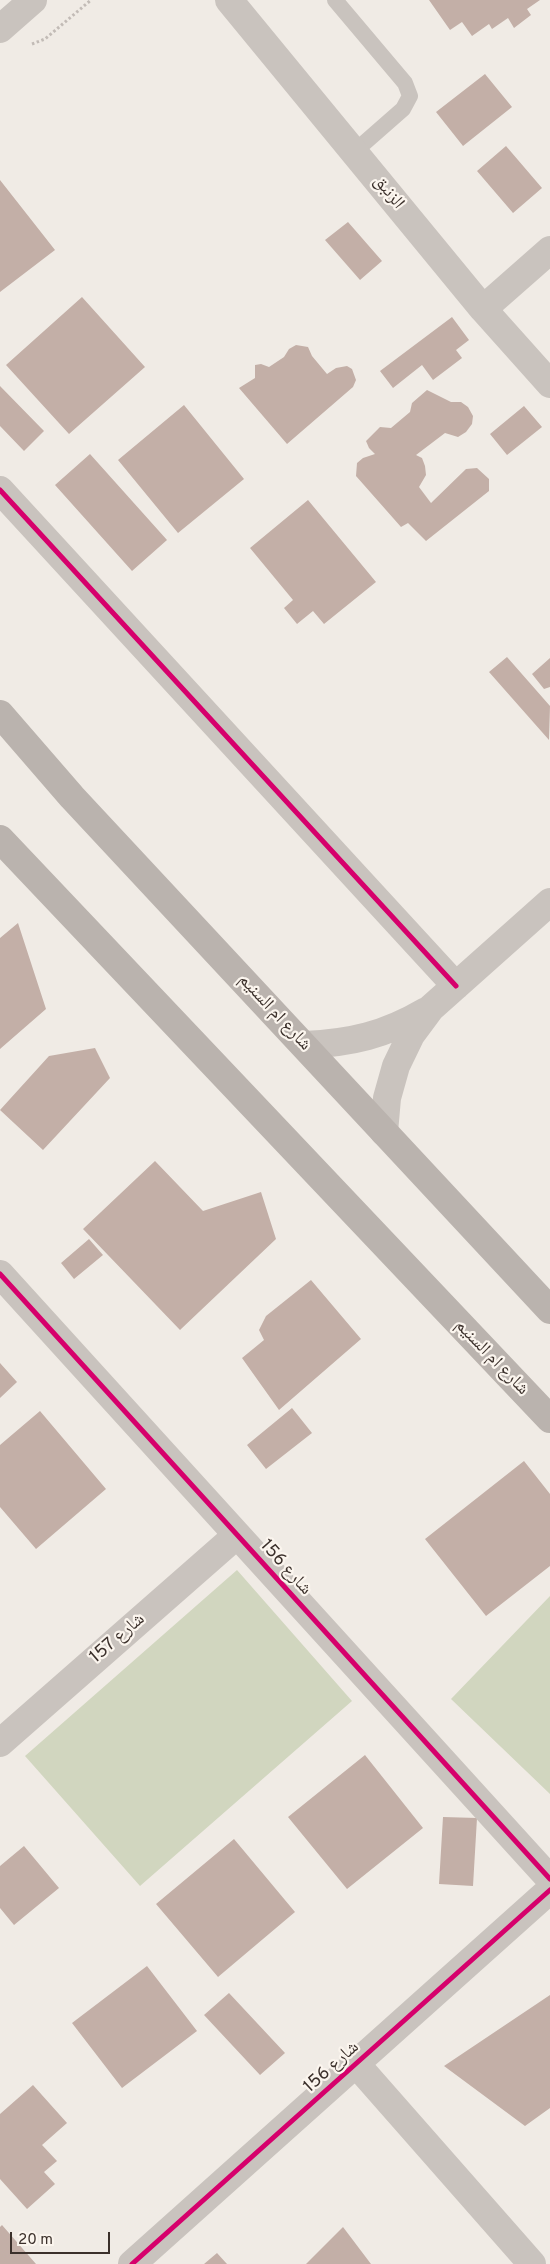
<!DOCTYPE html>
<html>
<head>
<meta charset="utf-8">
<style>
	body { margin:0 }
	#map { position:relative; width:550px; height:2264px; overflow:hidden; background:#f0ebe5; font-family:Overpass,sans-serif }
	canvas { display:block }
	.scale { position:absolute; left:10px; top:2232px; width:100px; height:22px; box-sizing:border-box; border:2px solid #3b302b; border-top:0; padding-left:6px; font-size:15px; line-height:18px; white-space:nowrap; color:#3b302b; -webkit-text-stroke:4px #fbf5ee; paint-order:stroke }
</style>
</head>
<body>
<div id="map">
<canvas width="550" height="2264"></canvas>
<div class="scale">20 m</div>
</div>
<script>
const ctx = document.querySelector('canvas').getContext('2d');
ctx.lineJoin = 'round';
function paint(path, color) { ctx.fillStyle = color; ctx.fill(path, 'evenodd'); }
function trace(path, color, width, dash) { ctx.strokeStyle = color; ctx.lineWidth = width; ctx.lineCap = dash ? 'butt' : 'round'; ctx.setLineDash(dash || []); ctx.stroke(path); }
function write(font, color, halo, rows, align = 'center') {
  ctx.font = font + ' Overpass,"Noto Naskh Arabic",sans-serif'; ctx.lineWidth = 4.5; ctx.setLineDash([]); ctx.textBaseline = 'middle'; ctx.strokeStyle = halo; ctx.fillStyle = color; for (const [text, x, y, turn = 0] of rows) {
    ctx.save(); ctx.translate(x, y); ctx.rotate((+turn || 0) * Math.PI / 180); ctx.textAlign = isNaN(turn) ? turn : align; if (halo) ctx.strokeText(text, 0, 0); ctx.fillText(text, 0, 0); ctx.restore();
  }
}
const green = new Path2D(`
	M237 1570 352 1701 140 1886 25 1756Z
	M550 1596V1794L451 1699Z`);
const building = new Path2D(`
	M429 0H540L527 9 531 15 514 28 508 18 492 29 489 24 472 36 462 22 450 30Z
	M485 74 512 107 463 146 436 112Z
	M506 146 542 188 513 213 477 171Z
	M0 180 55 250 0 292Z
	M348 222 382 261 360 280 325 240Z
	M82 297 145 367 69 434 6 365Z
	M452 317 469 340 456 350 462 358 433 380 422 365 393 388 380 371Z
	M296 345 308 347 312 356 327 374 336 368 347 366 352 369 356 380 353 387 287 444 239 388 255 378V365L261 364 269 367 284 357 289 349Z
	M0 386 44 431 24 451 0 426Z
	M427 390 451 402H461L468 407 473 416 472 424 466 432 458 437 445 433 416 455 422 458 425 466 426 475 419 487 431 503 466 469 477 468 489 479V491L426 541 408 523 401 527 356 476 357 463 363 458 375 454 369 448 366 441 380 427 391 428 410 412 412 403Z
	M184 405 244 479 178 533 118 460Z
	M524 406 542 427 507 455 490 434Z
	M90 454 167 540 132 571 55 485Z
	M308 500 376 582 324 624 313 611 297 624 284 608 293 600 250 548Z
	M507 657 550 706 549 740 489 672Z
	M550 658V687L544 689 532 674Z
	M18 923 46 1009 0 1049V938Z
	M95 1048 110 1078 43 1150 0 1110 49 1056Z
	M155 1161 203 1211 261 1192 276 1239 180 1330 83 1229Z
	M89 1239 103 1255 74 1279 61 1263Z
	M311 1280 361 1339 279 1410 242 1358 264 1340 259 1330 266 1316Z
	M0 1363 17 1382 0 1398Z
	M292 1408 312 1433 266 1469 247 1445Z
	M40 1411 106 1489 36 1549 0 1507V1445Z
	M524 1461 550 1494V1566L486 1616 425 1539Z
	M365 1755 423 1828 347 1889 288 1817Z
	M443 1817 477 1818 473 1886 439 1884Z
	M234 1839 295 1912 218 1977 156 1904Z
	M24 1846 59 1888 14 1925 0 1908V1866Z
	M147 1966 197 2031 122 2088 72 2023Z
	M229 1993 285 2053 260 2075 204 2015Z
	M550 1995V2108L525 2126 444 2066Z
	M33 2085 67 2123 42 2145 57 2161 44 2172 55 2184 27 2209 0 2179V2114Z
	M2 2225 36 2264H0V2227Z
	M343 2227 371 2264H306Z
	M217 2253 227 2264H204Z`);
const path = new Path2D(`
	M32 44 45 39 91 0`);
const lane = new Path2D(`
	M335 0 405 83 410 96 403 109 354 152`);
const street = new Path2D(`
	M229 0 483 309 550 384
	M0 29 33 0
	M483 309 550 250
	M0 490 456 986
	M304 1045C351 1043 385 1035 426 1011
	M384 1132 387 1098 396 1066 411 1035 431 1008 550 902
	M0 1274 550 1879
	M0 1743 237 1535
	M357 2065 532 2264
	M132 2264 550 1890`);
const secondary = new Path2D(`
	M0 714 72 797 550 1310
	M0 839 550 1419`);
const cycleway = new Path2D(`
	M0 490 456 986
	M0 1274 550 1879
	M132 2264 550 1890`);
const streetNames = [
	["الزنبق",388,193,51],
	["شارع ام السنيم",274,1013,47],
	["شارع ام السنيم",491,1358,46],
	["شارع 156",285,1568,48],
	["شارع 157",118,1639,-41],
	["شارع 156",332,2068,-42]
];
paint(green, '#d1d6bf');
paint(building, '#c3afa7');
trace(path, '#c2bbb6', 3, [2.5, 2.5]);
trace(lane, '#c9c3be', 16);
trace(street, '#c9c3be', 28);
trace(secondary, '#bab3ae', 28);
trace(cycleway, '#d6006c', 5);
write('18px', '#3b302b', '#fbf5ee', streetNames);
</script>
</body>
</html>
